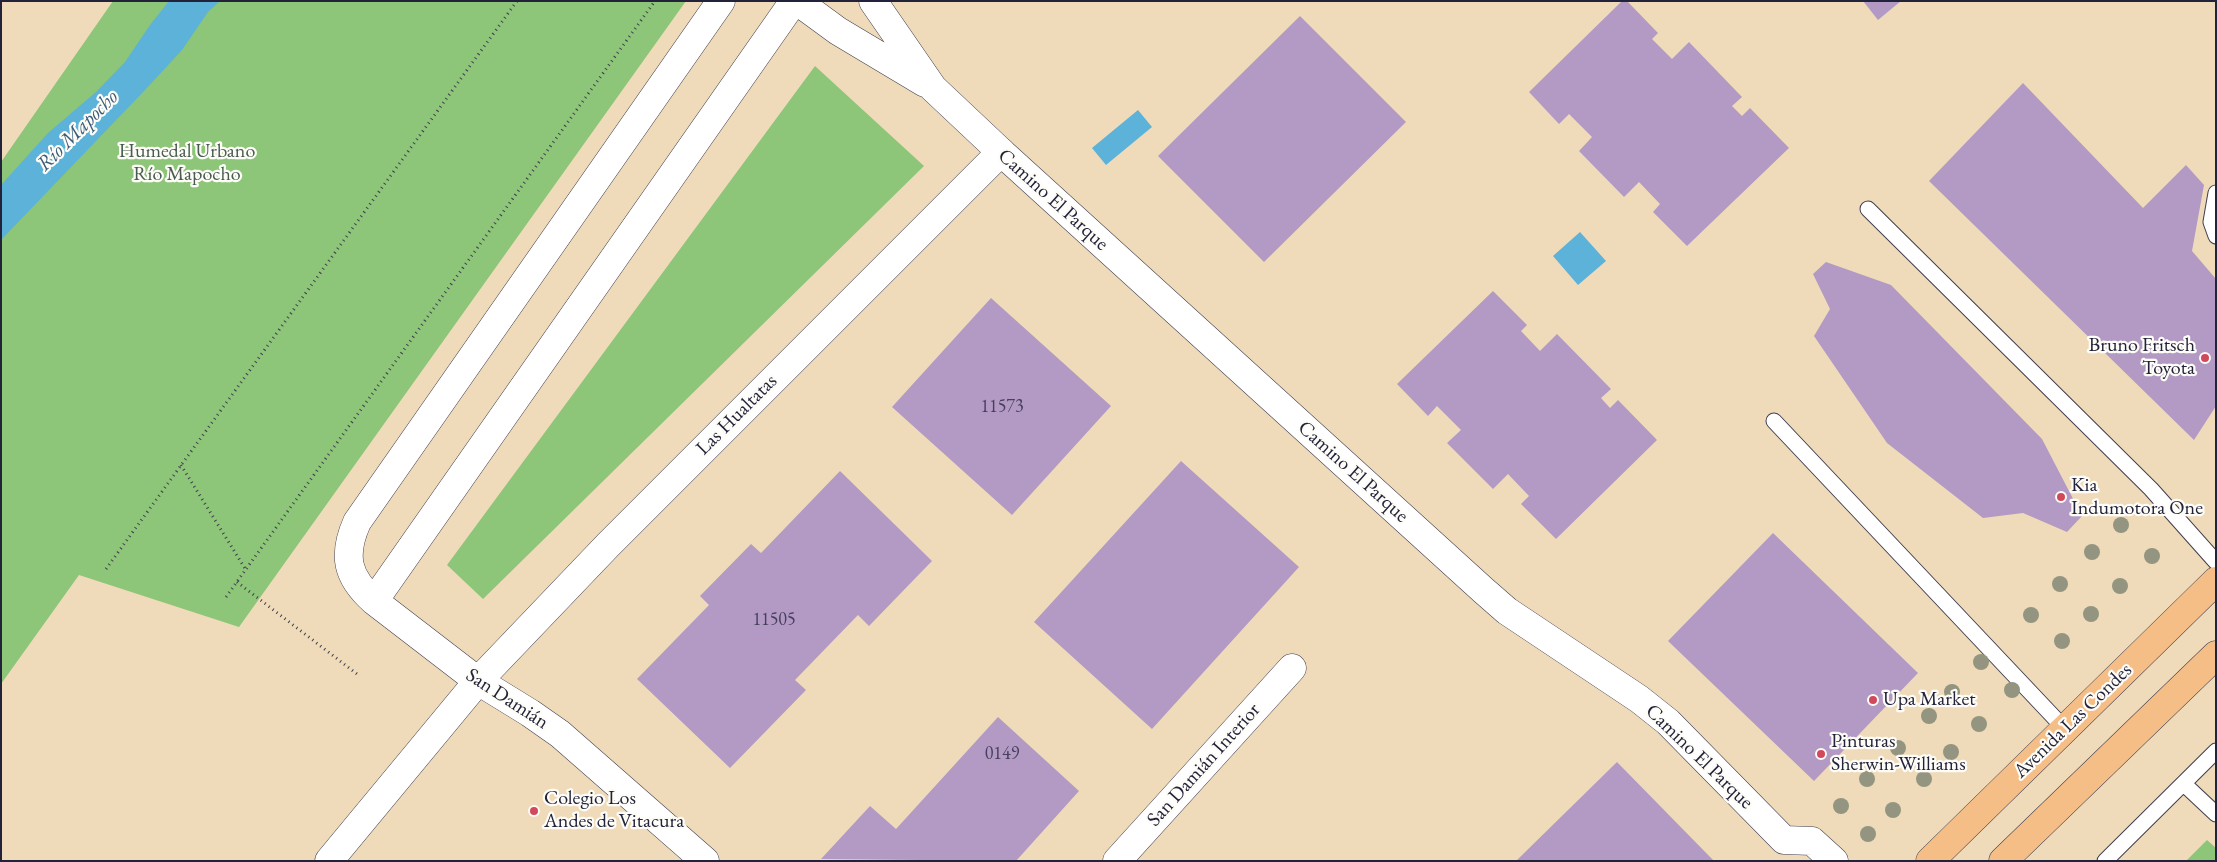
<!DOCTYPE html>
<html>
<head>
<meta charset="utf-8">
<style>
	body { margin:0 }
	#map { position:relative; width:2217px; height:862px; overflow:hidden; background:#efdbb9; font-family:"EB Garamond",serif }
	canvas { display:block }
	.frame { position:absolute; inset:0; border:2px solid #22223b; pointer-events:none }
</style>
</head>
<body>
<div id="map">
<canvas width="2217" height="862"></canvas>
<div class="frame"></div>
</div>
<script>
const ctx = document.querySelector('canvas').getContext('2d');
ctx.lineJoin = 'round';
function paint(path, color) { ctx.fillStyle = color; ctx.fill(path, 'evenodd'); }
function trace(path, color, width, dash) { ctx.strokeStyle = color; ctx.lineWidth = width; ctx.lineCap = dash ? 'butt' : 'round'; ctx.setLineDash(dash || []); ctx.stroke(path); }
function write(font, color, halo, rows, align = 'center') {
  ctx.font = font + ' "EB Garamond",serif'; ctx.lineWidth = 4.5; ctx.setLineDash([]); ctx.textBaseline = 'middle'; ctx.strokeStyle = halo; ctx.fillStyle = color; for (const [text, x, y, turn = 0] of rows) {
    ctx.save(); ctx.translate(x, y); ctx.rotate((+turn || 0) * Math.PI / 180); ctx.textAlign = isNaN(turn) ? turn : align; if (halo) ctx.strokeText(text, 0, 0); ctx.fillText(text, 0, 0); ctx.restore();
  }
}
const green = new Path2D(`
	M113 1H686L239 627 79 575 1 684V162Z
	M815 66 924 166 483 599 447 565Z
	M2207 840 2216 848V861H2186Z`);
const water = new Path2D(`
	M169 1H220L208 12 182 50 145 90 1 240V185L48 133 96 92 125 62 150 25Z
	M1138 110 1152 127 1106 165 1092 148Z
	M1580 232 1606 261 1578 285 1553 256Z`);
const building = new Path2D(`
	M1622 1H1627L1658 33 1652 39 1672 59 1689 42 1742 97 1732 106 1742 116 1750 108 1789 148 1687 246 1653 212 1660 204 1639 182 1624 197 1579 151 1592 137 1569 114 1559 124 1529 92Z
	M1863 1H1901L1878 20Z
	M1300 16 1406 122 1264 262 1158 156Z
	M2023 83 2143 208 2186 165 2204 185 2192 251 2216 279V406L2194 440 1929 181Z
	M1826 262 1891 285 2042 439 2082 516 2067 532 2023 513 1983 518 1887 443 1814 336 1830 309 1813 274Z
	M1493 291 1527 325 1521 331 1540 351 1557 334 1611 389 1601 398 1610 408 1618 400 1657 440 1556 539 1521 504 1529 496 1508 474 1493 489 1447 443 1461 430 1437 406 1428 416 1397 384Z
	M991 298 1111 406 1012 515 892 407Z
	M1181 461 1299 567 1152 729 1034 622Z
	M840 471 932 561 869 626 858 615 795 680 806 690 730 768 637 679 709 605 700 596 751 544 761 553Z
	M1773 533 1918 673 1814 781 1668 641Z
	M998 717 1079 791 1016 861 821 859 870 806 896 829Z
	M1617 762 1714 861H1516Z`);
const path = new Path2D(`
	M181 465 246 570
	M106 569 517 1
	M237 582 357 674
	M226 597 655 1`);
const service = new Path2D(`
	M2216 193 2211 222 2216 236
	M1868 209 2151 489 2216 562
	M1774 421 2065 729
	M2184 784 2216 814
	M2105 861 2216 751`);
const minor = new Path2D(`
	M1001 152 1483 590 1507 611 1639 699 1668 722 1784 840 1812 841 1834 861
	M1117 861 1292 668`);
const tertiary = new Path2D(`
	M797 1 838 31 925 83
	M374 601 794 1
	M329 861 478 681 608 545 1001 152 933 88 873 1
	M705 861 560 734 530 713 478 681 374 601C347 577 342 556 357 522L721 1`);
const primary = new Path2D(`
	M1930 861 2216 581
	M2003 861 2216 655`);
const trees = [
	[2121,525],
	[2092,552],
	[2152,556],
	[2060,584],
	[2120,586],
	[2091,614],
	[2031,615],
	[2062,641],
	[1981,662],
	[2012,690],
	[1952,692],
	[1929,716],
	[1979,724],
	[1898,748],
	[1951,752],
	[1867,779],
	[1924,779],
	[1841,806],
	[1893,810],
	[1868,834]
];
const markers = [
	[2205,358,5,"#d1495b"],
	[2061,497,5,"#d1495b"],
	[1873,700,5,"#d1495b"],
	[1821,754,5,"#d1495b"],
	[534,811,5,"#d1495b"]
];
const numberNames = [
	["11573",1002,407],
	["11505",774,620],
	["0149",1002,754]
];
const parkNames = [
	["Humedal Urbano",187,152],
	["Río Mapocho",187,175]
];
const streetNames = [
	["Camino El Parque",1053,200,42],
	["Las Hualtatas",737,415,-45],
	["Camino El Parque",1353,472,42],
	["San Damián",507,699,33],
	["Avenida Las Condes",2073,721,-44],
	["Camino El Parque",1699,757,44],
	["San Damián Interior",1204,765,-48]
];
const poiNames = [
	["Bruno Fritsch",2195,346,"right"],
	["Toyota",2195,369,"right"],
	["Kia",2071,486],
	["Indumotora One",2071,509],
	["Upa Market",1883,700],
	["Pinturas",1831,742],
	["Sherwin-Williams",1831,765],
	["Colegio Los",544,799],
	["Andes de Vitacura",544,822]
];
const waterNames = [
	["Río Mapocho",78,131,-45]
];
paint(green, '#8dc579');
paint(water, '#5cb2d9');
paint(building, '#b39ac4');
trace(service, '#413e4e', 17);
trace(minor, '#413e4e', 29);
trace(tertiary, '#413e4e', 29);
trace(primary, '#413e4e', 29);
trace(path, '#413e4e', 3, [1, 4]);
trace(service, '#fff', 15);
trace(minor, '#fff', 28);
trace(tertiary, '#fff', 28);
trace(primary, '#f6be87', 28);
ctx.fillStyle = '#939580';
for (const [x, y] of trees) { ctx.beginPath(); ctx.arc(x, y, 8, 0, 2 * Math.PI); ctx.fill(); }
for (const [x, y, r, color] of markers) { const dot = new Path2D(); dot.arc(x, y, r, 0, 2 * Math.PI); ctx.fillStyle = color; ctx.fill(dot); trace(dot, '#fdfcf7', 2); }
write('18px', '#46405d', null, numberNames);
write('20px', '#475b51', '#fdfcf7', parkNames);
write('20px', '#22223b', '#fdfcf7', streetNames);
write('20px', '#22223b', '#fdfcf7', poiNames, 'left');
write('italic 21px', '#395c7a', '#fdfcf7', waterNames);
</script>
</body>
</html>
